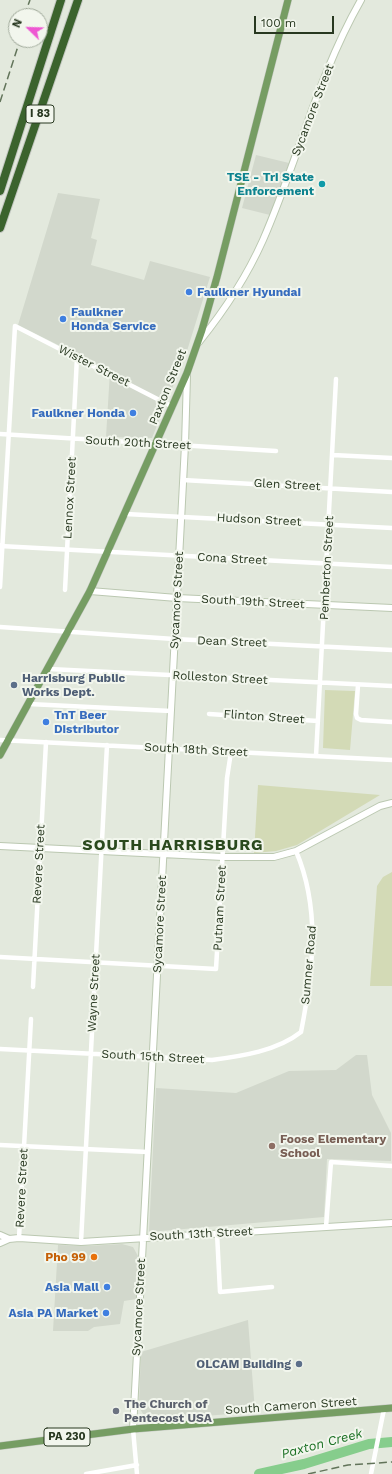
<!DOCTYPE html>
<html>
<head>
<meta charset="utf-8">
<style>
	body { margin:0 }
	#map { position:relative; width:392px; height:1474px; overflow:hidden; background:#e3e9dd; font-family:"Work Sans",sans-serif }
	canvas { display:block }
	.north { position:absolute; left:8px; top:8px; width:40px; height:40px; box-sizing:border-box; background:#f2f6ed; border:1px solid #a1aa9b; border-radius:50%; rotate:293deg; font-size:11px; font-weight:700; line-height:16px; text-align:center; color:#283820 }
	.north::after { content:''; display:block; margin:auto; width:14px; height:18px; background:#ee57d2; clip-path:polygon(50% 0,100% 100%,50% 72%,0 100%) }
	.scale { position:absolute; left:254px; top:16px; width:80px; height:18px; box-sizing:border-box; border:2px solid #283820; border-top:0; padding-left:5px; font-size:12px; line-height:14px; white-space:nowrap; color:#283820; -webkit-text-stroke:3px #f2f6ed; paint-order:stroke }
</style>
</head>
<body>
<div id="map">
<canvas width="392" height="1474"></canvas>
<div class="north">N</div>
<div class="scale">100 m</div>
</div>
<script>
const ctx = document.querySelector('canvas').getContext('2d');
ctx.lineJoin = 'round';
function paint(path, color) { ctx.fillStyle = color; ctx.fill(path, 'evenodd'); }
function trace(path, color, width, dash) { ctx.strokeStyle = color; ctx.lineWidth = width; ctx.lineCap = dash ? 'butt' : 'round'; ctx.setLineDash(dash || []); ctx.stroke(path); }
function write(font, color, halo, rows, align = 'center') {
  ctx.font = font + ' "Work Sans",sans-serif'; ctx.lineWidth = 4; ctx.setLineDash([]); ctx.textBaseline = 'middle'; ctx.strokeStyle = halo; ctx.fillStyle = color; for (const [text, x, y, turn = 0] of rows) {
    ctx.save(); ctx.translate(x, y); ctx.rotate((+turn || 0) * Math.PI / 180); ctx.textAlign = isNaN(turn) ? turn : align; if (halo) ctx.strokeText(text, 0, 0); ctx.fillText(text, 0, 0); ctx.restore();
  }
}
const built = new Path2D(`
	M256 155 289 163 270 215 242 208Z
	M58 193 100 199 91 238 97 240 91 265 144 280 150 261 210 277 186 354 152 438 106 437 110 371 18 325Z
	M356 1055H367L372 1095 391 1133V1161L327 1159 324 1217 149 1232 156 1088 236 1093 289 1071 336 1070Z
	M122 1244 133 1247 138 1256 136 1299 124 1301 120 1324 94 1327 88 1331H53L58 1245 87 1246Z
	M248 1320 255 1412 154 1420 145 1417 140 1409 139 1404 141 1352Z`);
const green = new Path2D(`
	M325 690 355 691 350 750 323 748Z
	M258 785 380 795 297 845 276 851 254 853Z
	M392 872V986H370L377 886 383 877Z`);
const river = new Path2D(`
	M259 1474 304 1464 369 1444 392 1442`);
const street = new Path2D(`
	M0 434 276 451
	M333 455 392 458
	M183 480 392 492
	M126 514 392 528
	M0 546 392 567
	M0 587 15 326 173 407
	M65 590 77 357
	M0 627 174 639 392 650
	M49 669 392 686
	M358 685 356 714 357 718 361 720 392 722
	M29 704 171 711
	M209 714 318 721
	M0 740 392 760
	M316 756 336 379
	M0 957 216 969 227 778 231 752
	M33 987 46 742
	M0 1049 212 1060C242 1056 277 1051 301 1032 313 971 321 910 296 851
	M0 1145 148 1152
	M326 1227 331 1162 392 1166
	M217 1233 220 1292 272 1287
	M19 1238 31 1019
	M81 1242 107 745
	M133 1429 137 1474
	M86 1474 137 1465
	M371 1474 384 1409`);
const secondary = new Path2D(`
	M199 342C224 311 247 276 263 240 298 160 318 75 361 0
	M90 591 177 598 392 608
	M0 846 223 857H274L296 851 380 806 392 803
	M0 1235 9 1239
	M0 1243 9 1239 19 1238 81 1242 392 1223
	M133 1429 185 445 187 376`);
const primary = new Path2D(`
	M0 755 90 591 187 373 202 330 217 277 288 0
	M0 1446 133 1429 392 1408`);
const highway = new Path2D(`
	M0 191 61 0
	M0 228 78 0`);
const rail = new Path2D(`
	M24 16 30 0
	M0 102 20 40
	M308 1474 348 1465 392 1462`);
const markers = [
	[322,184,4,"#0f9aa8"],
	[189,292,4,"#3f7fe0"],
	[63,319,4,"#3f7fe0"],
	[133,413,4,"#3f7fe0"],
	[14,685,4,"#5c6f8a"],
	[46,722,4,"#3f7fe0"],
	[272,1146,4,"#8d6e63"],
	[94,1257,4,"#e8710a"],
	[107,1287,4,"#3f7fe0"],
	[106,1313,4,"#3f7fe0"],
	[299,1364,4,"#5c6f8a"],
	[116,1411,4,"#6b7280"]
];
const shields = [
	[40,114,28],
	[67,1437,46]
];
const shieldNames = [
	["I 83",40,114],
	["PA 230",67,1437]
];
const streetNames = [
	["Sycamore Street",313,110,-69],
	["Wister Street",94,366,27],
	["Paxton Street",168,387,-68],
	["South 20th Street",138,443,3],
	["Glen Street",287,485,3],
	["Lennox Street",70,498,-87],
	["Hudson Street",259,520,3],
	["Cona Street",232,559,3],
	["Pemberton Street",327,568,-87],
	["Sycamore Street",177,600,-87],
	["South 19th Street",253,602,3],
	["Dean Street",232,642,2],
	["Rolleston Street",220,678,3],
	["Flinton Street",264,717,4],
	["South 18th Street",196,750,3],
	["Revere Street",39,864,-87],
	["Putnam Street",220,908,-87],
	["Sycamore Street",160,924,-87],
	["Sumner Road",309,965,-85],
	["Wayne Street",94,993,-87],
	["South 15th Street",153,1057,3],
	["Revere Street",22,1188,-87],
	["South 13th Street",201,1234,-3],
	["Sycamore Street",139,1307,-87],
	["South Cameron Street",291,1406,-4]
];
const cultureNames = [
	["TSE - Tri State",314,177],
	["Enforcement",314,191]
];
const shopNames = [
	["Faulkner Hyundai",197,292],
	["Faulkner",71,312],
	["Honda Service",71,326],
	["Faulkner Honda",125,413,"right"],
	["TnT Beer",54,715],
	["Distributor",54,729],
	["Asia Mall",99,1287,"right"],
	["Asia PA Market",98,1313,"right"]
];
const serviceNames = [
	["Harrisburg Public",22,678],
	["Works Dept.",22,692],
	["OLCAM Building",291,1364,"right"]
];
const educationNames = [
	["Foose Elementary",280,1139],
	["School",280,1153]
];
const foodNames = [
	["Pho 99",86,1257]
];
const worshipNames = [
	["The Church of",124,1404],
	["Pentecost USA",124,1418]
];
const waterNames = [
	["Paxton Creek",322,1444,-15]
];
const districtNames = [
	["SOUTH HARRISBURG",173,845]
];
paint(built, '#d2d8cc');
paint(green, '#d3dab6');
trace(river, '#86cd8c', 10);
trace(secondary, '#bbc8b1', 8);
trace(primary, '#c3c7c1', 8);
trace(highway, '#c3c7c1', 10);
trace(street, '#fff', 4.5);
trace(secondary, '#fff', 6);
trace(primary, '#769d63', 7);
trace(highway, '#3b632d', 8);
trace(rail, '#62745a', 1.5, [8, 4]);
for (const [x, y, r, color] of markers) { const dot = new Path2D(); dot.arc(x, y, r, 0, 2 * Math.PI); ctx.fillStyle = color; ctx.fill(dot); trace(dot, '#f2f6ed', 1.5); }
for (const [x, y, w] of shields) { const box = new Path2D(); box.roundRect(x - w / 2, y - 9, w, 18, 3); ctx.fillStyle = '#f2f6ed'; ctx.fill(box); trace(box, '#283820', 1); }
write('bold 11px', '#283820', null, shieldNames);
write('12px', '#283820', '#f2f6ed', streetNames);
write('bold 12px', '#0d838f', '#f2f6ed', cultureNames, 'right');
write('bold 12px', '#366cbe', '#f2f6ed', shopNames, 'left');
write('bold 12px', '#4e5e75', '#f2f6ed', serviceNames, 'left');
write('bold 12px', '#785e54', '#f2f6ed', educationNames, 'left');
write('bold 12px', '#c56008', '#f2f6ed', foodNames, 'right');
write('bold 12px', '#5b616d', '#f2f6ed', worshipNames, 'left');
write('italic 13px', '#1c7125', '#f2f6ed', waterNames);
ctx.letterSpacing = '1px';
write('bold 16px', '#2a491d', '#f2f6ed', districtNames);
ctx.letterSpacing = '0px';
</script>
</body>
</html>
